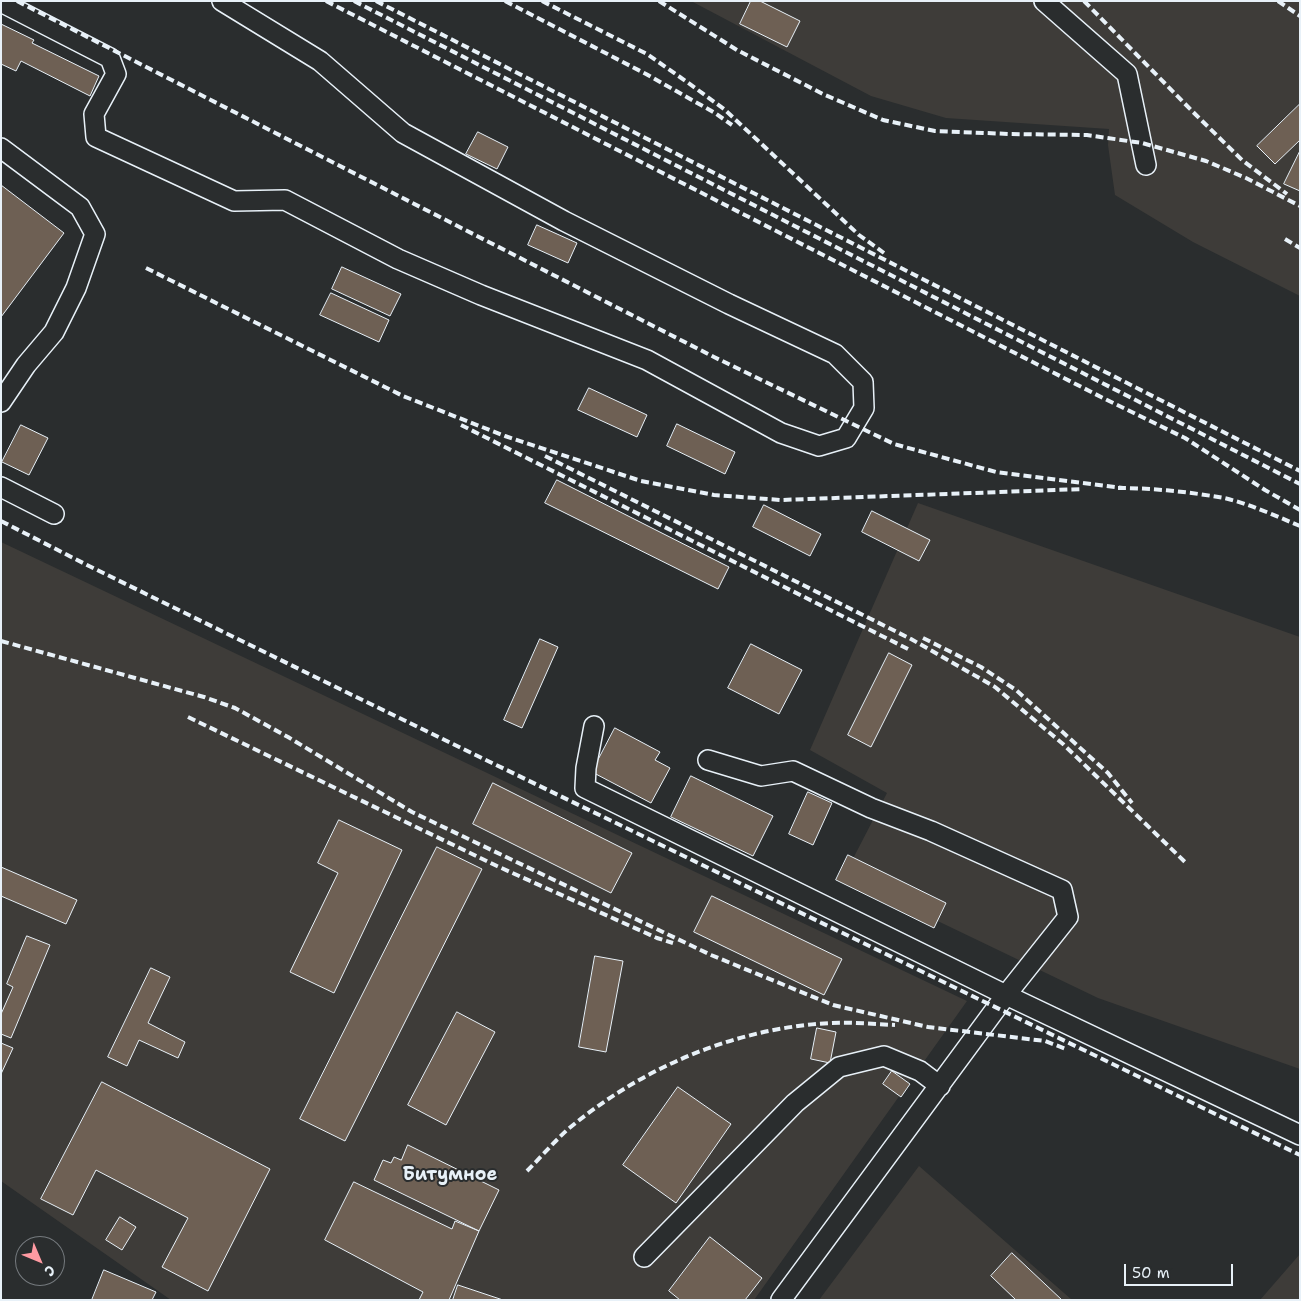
<!DOCTYPE html>
<html>
<head>
<meta charset="utf-8">
<style>
	body { margin:0 }
	#map { position:relative; width:1301px; height:1301px; overflow:hidden; background:#2a2d2e; font-family:"Shantell Sans",sans-serif }
	canvas { display:block }
	.frame { position:absolute; inset:0; border:2px solid #e8f1f8; pointer-events:none }
	.north { position:absolute; left:15px; top:1236px; width:50px; height:50px; box-sizing:border-box; background:#2a2d2e; border:1px solid #767b7f; border-radius:50%; rotate:135deg; font-size:14px; font-weight:700; line-height:20px; text-align:center; color:#e8f1f8 }
	.north::after { content:''; display:block; margin:auto; width:18px; height:22px; background:#ff9aa2; clip-path:polygon(50% 0,100% 100%,50% 72%,0 100%) }
	.scale { position:absolute; left:1124px; top:1264px; width:109px; height:22px; box-sizing:border-box; border:2px solid #e8f1f8; border-top:0; padding-left:6px; font-size:15px; line-height:18px; white-space:nowrap; color:#e8f1f8; -webkit-text-stroke:4px #2a2d2e; paint-order:stroke }
</style>
</head>
<body>
<div id="map">
<canvas width="1301" height="1301"></canvas>
<div class="frame"></div>
<div class="north">С</div>
<div class="scale">50 m</div>
</div>
<script>
const ctx = document.querySelector('canvas').getContext('2d');
ctx.lineJoin = 'round';
function paint(path, color) { ctx.fillStyle = color; ctx.fill(path, 'evenodd'); }
function trace(path, color, width, dash) { ctx.strokeStyle = color; ctx.lineWidth = width; ctx.lineCap = dash ? 'butt' : 'round'; ctx.setLineDash(dash || []); ctx.stroke(path); }
function write(font, color, halo, rows, align = 'center') {
  ctx.font = font + ' "Shantell Sans",sans-serif'; ctx.lineWidth = 4; ctx.setLineDash([]); ctx.textBaseline = 'middle'; ctx.strokeStyle = halo; ctx.fillStyle = color; for (const [text, x, y, turn = 0] of rows) {
    ctx.save(); ctx.translate(x, y); ctx.rotate((+turn || 0) * Math.PI / 180); ctx.textAlign = isNaN(turn) ? turn : align; if (halo) ctx.strokeText(text, 0, 0); ctx.fillText(text, 0, 0); ctx.restore();
  }
}
const built = new Path2D(`
	M691 1H1300V296L1193 242 1115 195 1108 145 1109 129 946 118 871 96Z
	M918 503 1300 637V1069L1098 998 844 876 887 793 810 750Z
	M1 542 967 1001 754 1300H171L1 1181Z
	M919 1166 1072 1300H819Z
	M1300 1254V1300H1260Z`);
const building = new Path2D(`
	M751 1H760L800 21 787 47 740 24Z
	M1 24 34 40 32 43 99 76 90 96 21 61 16 71 1 64Z
	M1300 104V140L1275 164 1257 146Z
	M478 132 508 147 497 169 466 154Z
	M1300 151V191L1284 184Z
	M1 185 64 233 1 317Z
	M537 225 577 243 568 263 528 245Z
	M342 267 401 294 390 316 332 289Z
	M331 293 389 320 379 342 320 315Z
	M589 388 647 415 637 437 578 410Z
	M677 424 735 452 725 474 667 446Z
	M21 425 48 438 29 475 2 462Z
	M557 480 729 567 718 589 545 503Z
	M764 505 821 534 810 556 753 527Z
	M872 511 930 540 919 561 862 532Z
	M540 639 558 647 522 728 504 720Z
	M751 644 802 670 779 714 728 688Z
	M889 653 912 665 871 747 848 735Z
	M615 728 660 752 655 760 670 768 651 803 592 772Z
	M691 776 773 816 753 856 671 817Z
	M493 783 632 853 611 893 473 824Z
	M808 792 832 803 813 845 789 834Z
	M339 820 402 850 334 993 290 972 338 873 318 863Z
	M437 847 482 869 345 1141 300 1119Z
	M848 855 946 903 934 928 836 880Z
	M1 867 77 900 66 924 1 896Z
	M712 896 842 959 824 995 694 932Z
	M27 936 50 945 11 1038 1 1034V1014L13 987 7 984Z
	M595 956 623 961 606 1052 579 1047Z
	M151 968 170 977 148 1023 185 1042 178 1058 139 1040 127 1066 108 1057Z
	M457 1012 495 1032 446 1125 408 1105Z
	M817 1028 836 1032 830 1063 811 1059Z
	M1 1043 13 1048 1 1074Z
	M892 1071 910 1084 901 1097 883 1084Z
	M102 1082 270 1169 208 1291 162 1267 188 1218 96 1170 73 1215 41 1199Z
	M678 1087 731 1124 676 1203 623 1165Z
	M408 1145 499 1190 479 1231 374 1180 383 1160 391 1163 394 1157 401 1160Z
	M354 1182 452 1229 455 1221 479 1231 449 1300H419L423 1292 325 1240Z
	M120 1217 136 1227 122 1250 106 1240Z
	M710 1237 762 1278 745 1300H680L669 1291Z
	M1012 1253 1062 1300H1016L991 1276Z
	M104 1270 156 1292 152 1300H92Z
	M458 1285 503 1300H453Z`);
const minor = new Path2D(`
	M1044 1 1127 74 1146 165
	M1 2 110 58 116 74 94 114 96 137 234 201 285 200 398 259 481 295 647 360 781 433 819 446 846 438 864 408 863 382 835 354 729 304 564 221 403 133 320 61 222 1
	M1 148 80 207 95 234 76 288 54 332 26 365 1 402
	M1 487 54 514
	M594 726 586 768 585 788 1006 995 1300 1135
	M708 760 761 776 793 771 871 808 931 831 1062 890 1068 917 1006 995 781 1300
	M644 1257 795 1103 839 1067 884 1056 920 1071 940 1086`);
const rail = new Path2D(`
	M17 1 714 357 894 444 996 472 1123 488
	M326 1 1105 399 1185 438 1265 490 1300 510
	M354 1 1300 484
	M376 1 1300 471
	M505 1 646 74 715 113 732 125
	M542 1 647 54 687 82 724 109 859 235 884 253
	M659 1 737 50 823 94 883 120 935 131 1010 134 1087 135 1142 143 1206 161 1246 178 1300 206
	M1084 1 1193 112 1242 160 1287 194
	M1278 1 1300 16
	M1285 239 1300 248
	M146 268 403 396 505 436 641 481 714 495 781 500 1083 489
	M461 425 908 649
	M545 456 911 639 995 687 1063 744 1185 862
	M1118 488C1153 488 1190 492 1224 498 1250 504 1276 516 1300 526
	M1 521 87 565 350 694 1300 1155
	M923 638 981 667 1016 690 1108 773 1132 803
	M1 641 204 697 235 708 288 737 412 812 711 955 833 1005 928 1027 1045 1041 1066 1049
	M188 717 497 866 657 938 673 943
	M527 1171C540 1158 553 1143 567 1130 641 1068 734 1028 831 1023 852 1022 874 1024 895 1025`);
const quarterNames = [
	["Битумное",450,1175]
];
paint(built, '#3e3c39');
paint(building, '#6e6054');
trace(building, '#e8f1f8', 1);
trace(minor, '#e8f1f8', 22);
trace(minor, '#2a2d2e', 19);
trace(rail, '#e8f1f8', 4, [8, 4]);
write('bold 18px', '#e8f1f8', '#2a2d2e', quarterNames);
</script>
</body>
</html>
